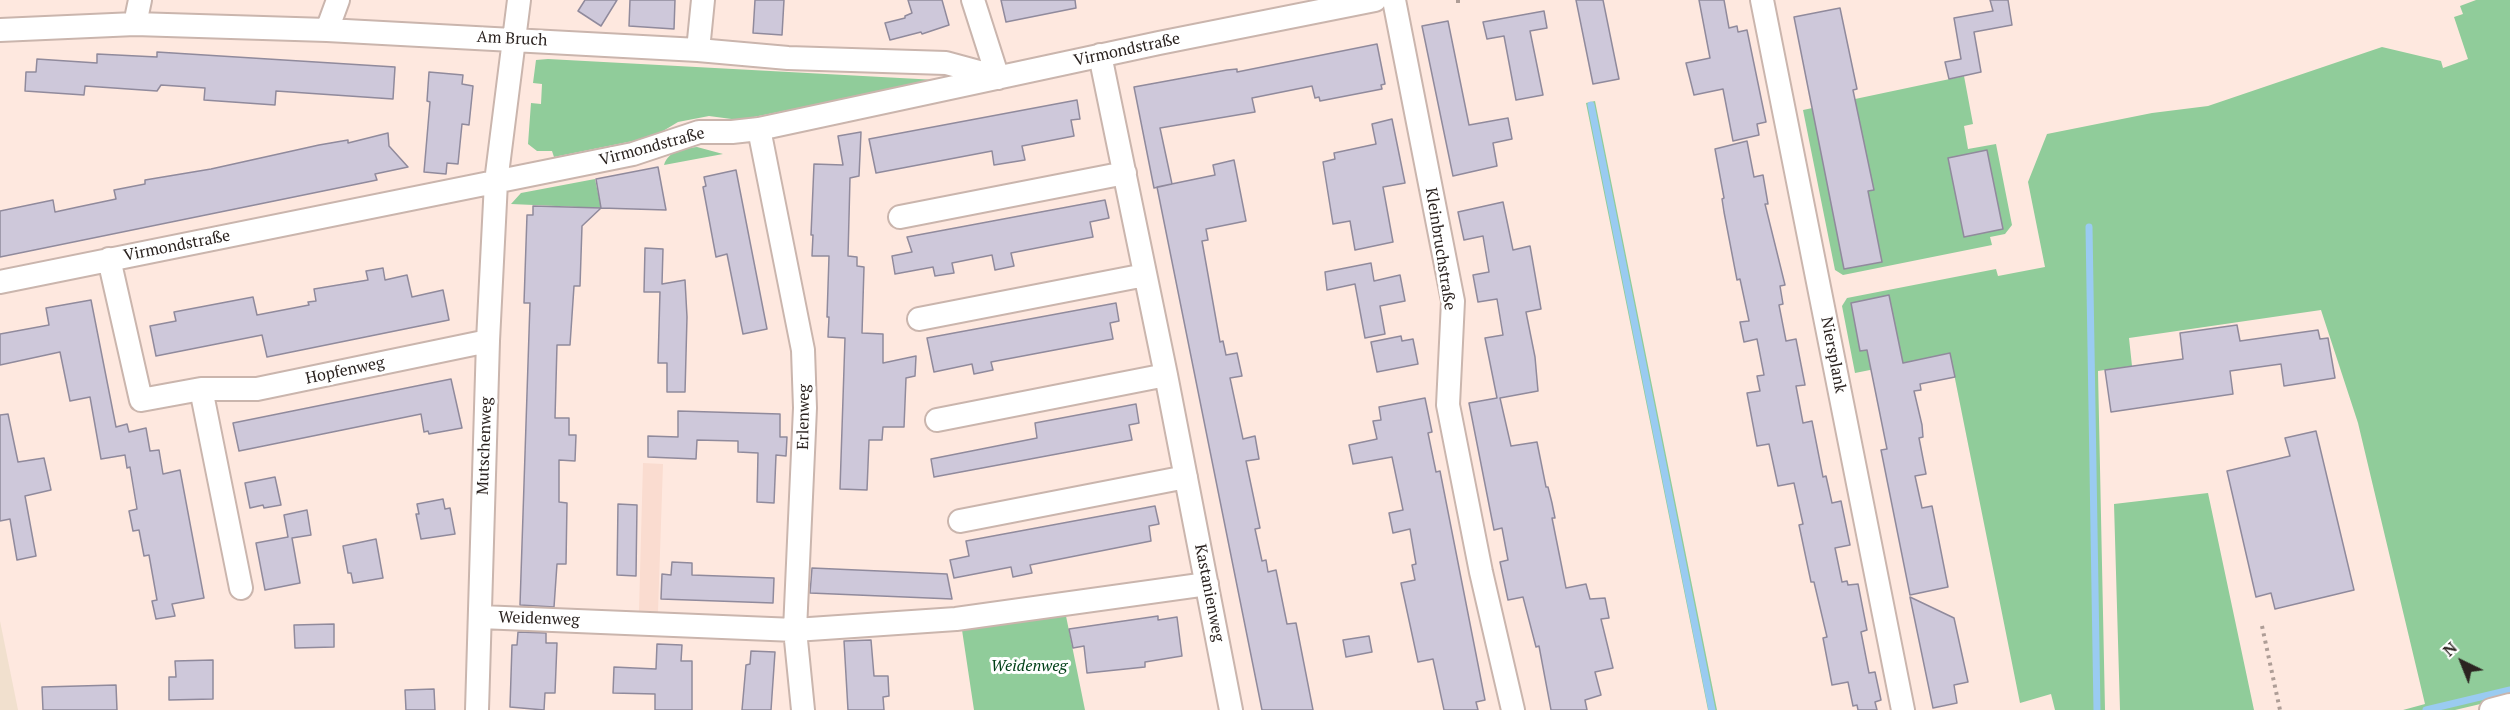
<!DOCTYPE html>
<html>
<head>
<meta charset="utf-8">
<style>
	body { margin:0 }
	#map { position:relative; width:2510px; height:710px; overflow:hidden; background:#fee8df; font-family:"PT Serif",serif }
	canvas { display:block }
	.north { position:absolute; left:2432px; top:632px; width:60px; height:60px; -webkit-text-stroke:4px #fff; paint-order:stroke; rotate:317deg; font-size:16px; font-weight:700; line-height:24px; text-align:center; color:#2b2320 }
	.north::after { content:''; display:block; margin:auto; width:21px; height:27px; background:#2b2320; clip-path:polygon(50% 0,100% 100%,50% 72%,0 100%) }
</style>
</head>
<body>
<div id="map">
<canvas width="2510" height="710"></canvas>
<div class="north">N</div>
</div>
<script>
const ctx = document.querySelector('canvas').getContext('2d');
ctx.lineJoin = 'round';
function paint(path, color) { ctx.fillStyle = color; ctx.fill(path, 'evenodd'); }
function trace(path, color, width, dash) { ctx.strokeStyle = color; ctx.lineWidth = width; ctx.lineCap = dash ? 'butt' : 'round'; ctx.setLineDash(dash || []); ctx.stroke(path); }
function write(font, color, halo, rows, align = 'center') {
  ctx.font = font + ' "PT Serif",serif'; ctx.lineWidth = 6; ctx.setLineDash([]); ctx.textBaseline = 'middle'; ctx.strokeStyle = halo; ctx.fillStyle = color; for (const [text, x, y, turn = 0] of rows) {
    ctx.save(); ctx.translate(x, y); ctx.rotate((+turn || 0) * Math.PI / 180); ctx.textAlign = isNaN(turn) ? turn : align; if (halo) ctx.strokeText(text, 0, 0); ctx.fillText(text, 0, 0); ctx.restore();
  }
}
const commercial = new Path2D(`
	M0 621 18 710H0Z`);
const built = new Path2D(`
	M643 463 663 464 658 612 639 611Z`);
const green = new Path2D(`
	M2476 0H2510V697L2455 710H2403L2425 704 2358 423 2321 310 2129 338 2132 366 2098 371 2105 710H2055L2051 694 2020 703 1950 354 1855 373 1842 306 1847 298 1996 269 1998 276 2045 267 2028 182 2047 134 2152 113 2208 106 2382 47 2441 61 2443 68 2468 59 2454 17 2463 14 2460 6Z
	M548 59 937 80 739 120 709 116 678 122 653 137 554 157 552 151H537L528 144 531 103 541 104 542 84 533 83 536 60Z
	M1964 76 1973 124 1964 126 1968 149 1996 144 2012 225 2005 234 1990 237 1992 245 1843 275 1835 270 1803 110Z
	M1595 101 1717 710H1708L1586 103Z
	M697 147 723 154 664 165C669 150 683 149 697 147Z
	M595 179 601 208 511 204 521 193Z
	M2208 493 2254 710H2120L2114 504Z
	M1066 616 1085 710H974L962 630Z`);
const stream = new Path2D(`
	M1591 105 1712 710
	M2089 227 2097 710
	M2426 710 2510 690`);
const building = new Path2D(`
	M585 0H617L601 26 578 11Z
	M630 0H675L674 29 629 26Z
	M755 0H784L782 35 753 33Z
	M908 0H942L949 25 922 34 921 32 890 40 885 23 905 18V16L912 13Z
	M1001 0H1075L1076 8 1006 22Z
	M1576 0H1603L1619 79 1593 84Z
	M1699 0H1724L1729 28 1737 26 1738 32 1747 30 1766 122 1757 124 1759 135 1733 141 1723 89 1694 95 1686 63 1710 58Z
	M1990 0H2008L2012 25 1974 32 1981 72 1949 79 1945 62 1961 59 1954 18 1993 11Z
	M1840 8 1857 89 1853 90 1874 190 1868 191 1882 262 1844 269 1794 17Z
	M1544 11 1547 28 1530 31 1543 95 1516 100 1504 36 1487 39 1483 22Z
	M1448 21 1469 125 1508 118 1512 139 1493 143 1497 166 1453 176 1422 26Z
	M1377 44 1385 84 1381 85 1382 89 1320 101 1319 97 1315 98 1312 86 1252 98 1255 112 1160 128 1172 184 1154 188 1134 87 1227 70 1237 69V72Z
	M157 52 395 67 393 99 276 91 275 105 204 100 205 88 161 85 157 91 85 86 84 95 25 91 26 72H36L37 59 97 63V54L157 57Z
	M429 72 463 75 462 84 473 86 469 125 462 124 458 164 447 163 446 174 424 172 430 102 427 101Z
	M1077 100 1080 119 1071 120 1074 136 1022 146 1025 160 994 165 992 151 876 173 869 139Z
	M1392 119 1405 183 1383 187 1393 242 1355 250 1350 221 1333 224 1323 162 1335 159 1334 153 1376 144 1372 124Z
	M861 132 859 176 850 178 848 256 857 257V266L864 267 862 333 883 334V363L916 356 915 376 906 378 904 427H883L882 440H869L867 490 840 489 845 338 828 337 829 317H827L829 256H812L813 235H811L814 164 843 165 838 136Z
	M388 133 389 146 408 167 375 174 377 180 0 257V211L53 200 55 212 78 207 116 199 114 190 145 184V180L211 169 319 145 348 140V143Z
	M1747 141 1754 177 1763 175 1768 204H1765L1785 285 1780 286 1783 304 1779 305 1786 341 1796 339 1805 385 1796 386 1803 423 1812 421 1823 477 1826 476 1832 503 1841 501 1850 545 1835 548 1842 582 1847 581 1848 585 1858 584 1867 630 1861 632 1869 673 1875 672 1881 700 1875 702 1877 710H1858L1857 705 1853 706 1848 682 1832 685 1823 638 1827 637 1814 582H1811L1799 525 1803 524 1794 483 1778 486 1769 444 1757 446 1747 393 1760 391 1757 376 1764 375 1757 339 1744 342 1740 322 1749 321 1740 279 1737 280 1724 212 1722 199 1724 198 1715 149Z
	M1987 150 2003 229 1964 237 1948 158Z
	M1234 160 1246 221 1206 229 1208 240 1202 241 1220 342 1223 341 1226 355 1237 353 1242 376 1230 378 1243 439 1255 436 1259 459 1246 461 1260 528 1255 529 1262 561 1266 560 1268 572 1276 570 1287 624 1296 623 1313 710H1262L1157 187 1215 175 1213 165Z
	M658 167 666 210 601 208 596 179Z
	M736 170 767 329 743 334 727 254 716 257 703 187 706 186 704 177Z
	M1105 200 1109 218 1090 222 1093 237 1011 253 1014 266 995 270 992 255 952 263 954 273 935 276 933 267 895 274 892 256 912 252 907 237Z
	M1503 202 1513 250 1530 246 1541 309 1526 312 1535 357 1538 391 1500 398 1511 446 1537 442 1546 487H1548L1552 503 1555 518H1552L1566 588 1586 584 1590 599 1605 598 1609 618 1601 619 1613 668 1595 672 1601 695 1585 700 1587 710H1551L1539 646 1536 647 1523 597 1508 600 1500 562 1508 560 1502 528 1494 530 1469 403 1497 398 1485 338 1503 335 1497 299 1478 302 1473 275 1489 272 1483 236 1464 240 1458 212Z
	M533 206 601 208 582 226 580 286H574L570 345H557L555 418H569V435H576L575 461 559 460V502L567 503 566 564H557L554 607 520 605 530 303H524L526 244 527 215H533Z
	M645 248 663 249 662 284 685 280 687 317 685 392H667V363H658L660 292H644Z
	M1371 263 1374 281 1400 275 1405 301 1380 306 1385 334 1365 338 1355 284 1327 290 1325 272Z
	M383 268 385 280 407 275 412 297 443 290 449 320 267 357 262 335 156 356 150 326 176 321 174 312 253 297 257 315 309 305 308 302 316 301 314 289 368 280 366 271Z
	M1889 295 1903 363 1950 353 1955 377 1920 384 1921 390 1914 391 1922 425 1923 437 1919 438 1926 474 1915 476 1922 508 1932 506 1948 587 1910 595 1881 450 1887 449 1867 350 1860 351 1851 303Z
	M91 300 116 427 127 424 129 432 146 428 150 451 159 450 163 474 180 470 204 598 172 604 175 616 156 619 152 601 157 600 149 555 144 556 139 530 133 531 129 511 137 509 130 467 127 468 125 455 101 459 90 397 70 401 60 352 0 365V334L49 325 46 308Z
	M1116 303 1119 321 1110 323 1113 339 991 362 993 370 974 374 972 364 934 372 927 338Z
	M2237 325 2240 341 2318 330 2320 339 2328 338 2335 378 2284 386 2281 364 2230 371 2233 394 2111 412 2105 370 2183 359 2180 333Z
	M1401 336 1402 341 1413 339 1418 364 1377 372 1371 342Z
	M451 379 462 428 429 434 428 431 424 432 421 414 239 451 233 423Z
	M1425 398 1432 432 1428 433 1436 472 1440 471 1485 700 1476 702 1478 710H1444L1433 659 1418 662 1401 583 1415 580 1412 565 1416 564 1410 529 1393 533 1389 513 1403 510 1392 457 1353 464 1349 445 1377 439 1373 421 1381 420 1379 407Z
	M1136 404 1139 423 1129 425 1132 440 934 477 931 459 1037 438 1035 423Z
	M678 411 780 414V437H787L786 456 776 455 774 503 757 502 758 453 738 452V441L697 440 696 459 648 457V436L678 437Z
	M8 414 18 462 44 458 51 490 25 496 36 556 17 560 10 519 0 521V415Z
	M2316 431 2354 590 2275 609 2271 593 2256 597 2227 471 2290 456 2285 438Z
	M275 477 281 505 264 508 263 505 250 508 245 483Z
	M443 499 445 509 450 508 455 534 421 539 416 514H419L417 504Z
	M618 504 637 505 636 576 617 575Z
	M1155 506 1159 524 1149 526 1151 541 1030 565 1032 573 1013 577 1011 567 954 578 950 560 969 556 966 541Z
	M307 510 311 535 292 538 300 583 265 590 256 543 288 537 284 515Z
	M376 539 383 578 353 583 351 573H348L343 546Z
	M672 562 692 563V575L774 578 773 603 661 599 662 574 671 575Z
	M812 568 947 574 952 599 810 593Z
	M1910 597 1954 618 1968 682 1954 685 1957 703 1933 708Z
	M1158 616V620L1177 617 1182 656 1145 662V667L1087 673 1084 646 1073 648 1069 629Z
	M334 624V647L295 648 294 625Z
	M518 632 546 633V643H557L555 693H545L544 710 510 707 512 645H517Z
	M1369 636 1372 652 1346 657 1343 640Z
	M871 640 874 676H888L889 696 883 697 884 710H848L844 641Z
	M657 644 682 645 681 661H692V710H655V694L613 693 614 667 656 669Z
	M751 651 775 652 771 710H742L746 665 750 664Z
	M213 660V699L169 700V677H176L175 661Z
	M116 685 117 710H43L42 687Z
	M434 689 435 710H406L405 690Z`);
const path = new Path2D(`
	M1458 0V3
	M2262 626 2280 710`);
const minor = new Path2D(`
	M973 0 998 78
	M1394 0 1453 301 1448 405 1481 572 1513 710
	M1762 0 1903 710
	M135 24 140 0
	M0 30 135 24 327 30 698 50 788 58 946 63 994 76
	M327 30 338 0
	M698 50 703 0
	M1100 55 1166 375 1231 710
	M759 129 803 350 805 408 795 630 803 710
	M900 217 1125 173
	M109 259 141 400 201 389H257L488 341
	M0 282 633 154 699 132H732L759 129 1159 43 1375 0
	M919 319 1145 275
	M201 389 241 588
	M937 420 1166 375
	M960 521 1186 477
	M480 617 795 630 956 619 1207 584
	M477 710 488 341 496 182 519 0
	M2491 710 2510 705`);
const streetNames = [
	["Am Bruch",512,39,3],
	["Virmondstraße",1127,50,-12],
	["Virmondstraße",652,147,-15],
	["Virmondstraße",177,246,-11],
	["Kleinbruchstraße",1440,249,81],
	["Niersplank",1833,355,79],
	["Hopfenweg",345,371,-12],
	["Erlenweg",804,417,-89],
	["Mutschenweg",485,446,-88],
	["Kastanienweg",1209,593,79],
	["Weidenweg",539,619,2]
];
const parkNames = [
	["Weidenweg",1029,666]
];
paint(commercial, '#f1e0ce');
paint(built, '#fadcd0');
paint(green, '#90cc9a');
trace(stream, '#9acbf1', 7);
paint(building, '#cec8da');
trace(building, '#908a9c', 1.5);
trace(minor, '#cab5ad', 26);
trace(path, '#ae9d96', 4, [3, 4.5]);
trace(minor, '#fff', 22);
write('16px', '#2b2320', '#fff', streetNames);
write('italic 16px', '#004017', '#fff', parkNames);
</script>
</body>
</html>
